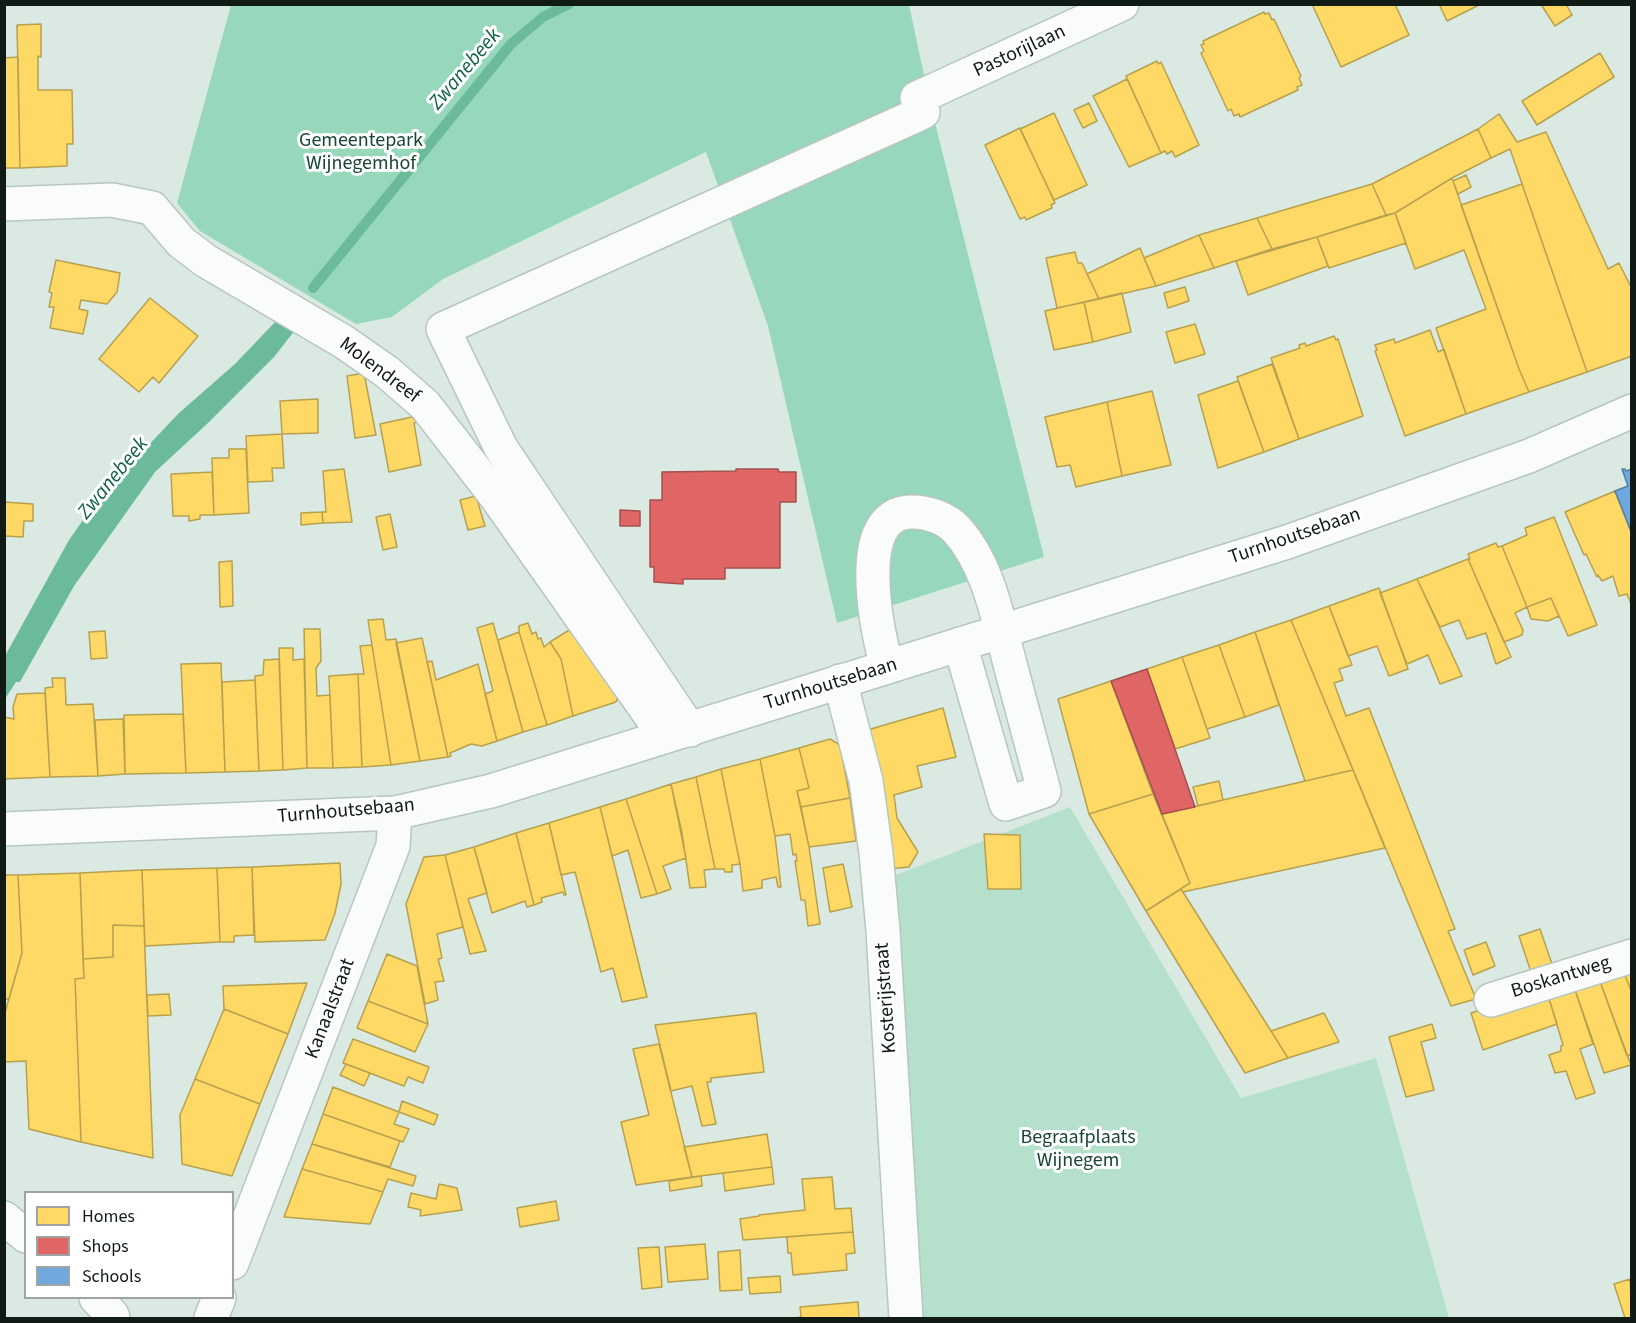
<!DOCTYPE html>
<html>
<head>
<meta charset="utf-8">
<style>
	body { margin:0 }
	#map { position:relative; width:1636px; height:1323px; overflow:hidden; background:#daeae2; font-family:"Source Sans 3",sans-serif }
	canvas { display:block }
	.frame { position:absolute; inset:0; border:6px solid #101b16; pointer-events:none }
	.legend { position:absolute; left:24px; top:1191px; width:210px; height:108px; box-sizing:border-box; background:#fff; border:2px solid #9fa4a2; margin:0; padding:8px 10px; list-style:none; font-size:18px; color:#101b16 }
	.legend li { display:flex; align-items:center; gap:12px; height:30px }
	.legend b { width:30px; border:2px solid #9fa4a2 }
</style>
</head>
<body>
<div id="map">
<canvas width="1636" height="1323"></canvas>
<div class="frame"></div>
<ul class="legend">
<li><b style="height:16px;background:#ffd966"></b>Homes</li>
<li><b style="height:16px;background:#e06666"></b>Shops</li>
<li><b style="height:16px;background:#6fa8dc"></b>Schools</li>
</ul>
</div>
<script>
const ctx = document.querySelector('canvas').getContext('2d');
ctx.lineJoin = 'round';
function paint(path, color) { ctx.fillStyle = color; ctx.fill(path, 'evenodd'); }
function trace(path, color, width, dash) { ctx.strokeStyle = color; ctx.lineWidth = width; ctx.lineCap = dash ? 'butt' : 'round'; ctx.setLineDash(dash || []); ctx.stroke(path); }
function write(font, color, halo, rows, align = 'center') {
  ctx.font = font + ' "Source Sans 3",sans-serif'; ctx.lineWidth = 6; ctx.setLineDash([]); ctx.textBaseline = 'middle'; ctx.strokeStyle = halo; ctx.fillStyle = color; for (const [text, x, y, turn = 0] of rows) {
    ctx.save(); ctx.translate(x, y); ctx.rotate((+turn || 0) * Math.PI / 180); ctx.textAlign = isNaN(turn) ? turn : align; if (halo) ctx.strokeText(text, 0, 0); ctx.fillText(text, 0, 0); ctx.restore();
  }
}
const green = new Path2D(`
	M1070 807 1241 1098 1376 1058 1449 1318H920L896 875Z`);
const forest = new Path2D(`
	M231 5H909L930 103 1044 557 837 623 768 326 706 152 443 279 392 317 356 324 200 231 177 203Z`);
const water = new Path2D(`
	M277 320 295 330 274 357 208 423 155 472 74 586 20 682H16L5 699V656L69 540 88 513 104 492 179 413 235 364Z`);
const homes = new Path2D(`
	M1312 4H1395L1409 35 1341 67Z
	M1439 4H1481L1447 21Z
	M1545 4H1566L1572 15 1555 26 1542 6Z
	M1264 12 1265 14 1269 13 1272 20 1274 19 1301 76 1299 78 1302 85 1297 87 1298 90 1240 117 1239 114 1234 116 1231 109 1228 111 1201 53 1204 51 1201 45 1204 44 1203 41Z
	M41 24V57L38 56V90H72L73 144H67V166L20 168 17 25Z
	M1600 53 1614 77 1537 125 1522 101Z
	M18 57 20 168H4V58Z
	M1157 61 1158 64 1161 62 1199 145 1175 157 1172 151 1167 154 1165 151 1161 153 1126 76Z
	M1127 79 1161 153 1129 167 1093 96Z
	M1089 103 1097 121 1083 128 1074 110Z
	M1054 113 1087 185 1054 200 1020 129Z
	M1499 114 1517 142 1546 132 1608 269 1619 263 1632 289V356L1587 372 1510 149 1491 158 1478 129Z
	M1020 128 1055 203 1051 205 1052 208 1026 220 1025 217 1020 219 985 145Z
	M1478 129 1491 158 1452 178 1395 213 1386 215 1372 184Z
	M1466 175 1471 187 1458 194 1453 181Z
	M1452 178 1519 369 1529 392 1466 414 1436 328 1486 309 1464 250 1415 269 1395 213Z
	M1372 184 1386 215 1317 237 1272 249 1257 218Z
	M1522 184 1587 372 1529 392 1519 369 1461 205Z
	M1395 213 1406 243 1329 268 1317 237Z
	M1257 218 1272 249 1214 268 1199 235Z
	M1199 235 1214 268 1156 286 1144 258Z
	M1317 237 1328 266 1248 295 1236 261Z
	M1140 248 1156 286 1099 299 1087 274Z
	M1075 252 1078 263H1082L1099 299 1057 308 1046 258Z
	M56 260 120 273 117 292 107 304 81 300 79 309 88 311 83 334 50 328 54 307H49L52 293 49 292Z
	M1185 287 1189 301 1168 308 1164 293Z
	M1122 293 1131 332 1093 342 1084 302Z
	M150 298 198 336 159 383 153 377 139 392 99 359Z
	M1084 302 1093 342 1054 350 1045 311Z
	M1195 324 1205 354 1175 363 1166 332Z
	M1430 330 1438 352 1444 349 1466 414 1405 436 1375 351 1377 350 1375 345 1394 339 1395 343Z
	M1334 336 1336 340 1338 339 1363 416 1299 439 1271 358 1300 348 1299 345 1305 343 1306 346Z
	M1272 364 1299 439 1264 452 1237 377Z
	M364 373 376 435 355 438 347 376Z
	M1238 381 1264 452 1218 468 1198 395Z
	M1152 391 1171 465 1122 476 1107 402Z
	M318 399V433L282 434 280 401Z
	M1107 402 1122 476 1076 487 1070 465 1057 467 1045 417Z
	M412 417 417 422 414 423 421 465 389 472 380 424Z
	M282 434 284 468H272L273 481 248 482 246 436Z
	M229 449H246L249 513 214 515 212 458H229Z
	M344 469 352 522 323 523 322 512H326L323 471Z
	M212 472 214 515H200V519L189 521V516H173L171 474Z
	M1615 491 1632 534V606L1627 594 1619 596 1613 576 1602 581 1598 575 1597 577 1586 554 1584 555 1565 512Z
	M476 496 485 526 468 530 460 500Z
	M4 502 33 504V521H24L23 537 4 536Z
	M322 512 323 523 301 525V513Z
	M390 514 397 547 383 550 376 517Z
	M1554 517 1597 625 1568 636 1551 598 1527 607 1502 546 1527 535 1525 528Z
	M1496 543 1498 547 1502 546 1527 607 1515 613 1523 630 1522 635 1504 642 1468 559H1470L1468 554Z
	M1468 559 1511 657 1496 664 1486 633 1467 639 1459 620 1440 627 1417 579Z
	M232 561 233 606 220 607 219 562Z
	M1417 579 1462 676 1440 684 1428 655 1407 664 1380 593Z
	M1379 588 1408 669 1389 676 1377 646 1348 656 1329 606Z
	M1551 598 1559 616 1548 621 1531 619 1527 607Z
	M1329 606 1352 665 1339 669 1343 680 1334 683 1346 716 1369 708 1455 929 1448 931 1476 999 1451 1006 1291 620Z
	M383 619 386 640 396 639 420 761 391 765 368 620Z
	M1291 620 1353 770 1305 781 1255 632Z
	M493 623 523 732 497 741 485 694 493 691 477 628Z
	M528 623 532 634 536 632 538 639 541 638 544 647 550 642 561 659 573 716 547 725 519 632V626Z
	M574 627 620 691 616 702 573 716 561 659 550 642Z
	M304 629H320L321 661 316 668 317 696 330 695 333 768H307Z
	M105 631 107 658 91 659 89 632Z
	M519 632 547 725 523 732 498 640Z
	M1255 632 1279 705 1245 717 1219 645Z
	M422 638 448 757 420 761 396 643Z
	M372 645 391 765 362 767 358 674H364L360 646Z
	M1219 645 1245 717 1207 729 1182 657Z
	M279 648H293V660L304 659 307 768 283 770Z
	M1182 657 1210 738 1175 749 1147 669Z
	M279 659 283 770 259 771 255 676 263 675 264 660Z
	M432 661 436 680 478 664 497 741 482 746 471 744 450 753 451 756 448 757 427 662Z
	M221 663 225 772 186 773 181 664Z
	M358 674 362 767 333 768 329 676Z
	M52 678H65L66 705 93 704 98 776 50 777 45 688 53 687Z
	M255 680 259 771 225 772 222 682Z
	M1111 681 1153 794 1089 814 1058 699Z
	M45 693 50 777 4 779V717L14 719 13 707 17 694Z
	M943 708 956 757 917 766 922 787 894 795 897 818 918 852 909 867 888 869 864 731Z
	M183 714 186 773 125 774 124 715Z
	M123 719 125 774 98 776 95 720Z
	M830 739 840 745 850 798 801 807 797 791 809 788 799 748Z
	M799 748 809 788 797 791 809 847 820 924 808 926 805 900H801L795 861H797L796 854 793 855 790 834 775 836 760 759Z
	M760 759 775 836 781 887H778L776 877 762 880V888L743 891 740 864 721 769Z
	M721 769 740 864 732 865V872H725L724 869H715L696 777Z
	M1353 770 1385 848 1183 892 1181 889 1190 883 1162 814Z
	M696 777 715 869 704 870 706 887 690 888 682 833 671 784Z
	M1219 781 1223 800 1198 806 1193 787Z
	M671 784 686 858 663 866 671 889 657 894 626 799Z
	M1153 794 1190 883 1146 911 1089 814Z
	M850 798 856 841 809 847 801 807Z
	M626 799 657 894 641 898 628 850 612 856 600 807Z
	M600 807 647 997 622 1002 613 968 601 972 575 872 561 875 549 823Z
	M549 823 566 895H564L563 892 541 898 542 902 534 905 516 833Z
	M516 833 534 905 527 907 525 901 492 913 474 847Z
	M984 834 1020 835 1021 889H988Z
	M474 847 487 893 468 899 486 951 470 954 445 855Z
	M445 855 463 927 437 934 442 958 438 959 444 981 435 982 438 1000 425 1004 406 904 424 857Z
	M340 863 341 884 335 913 325 940 255 942 252 867Z
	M843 864 852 907 830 912 823 868Z
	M252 867 254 935 234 936V942H220L217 868Z
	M217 868 220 942 145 946 142 870Z
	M142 870 144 926 113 925V957L83 959 80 873Z
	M80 873 84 978 75 979 81 1142 29 1129 26 1061 4 1062V1016L22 953 18 875Z
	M4 875H18L22 953 9 999H4Z
	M1181 889 1271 1031 1288 1058 1245 1073 1146 911Z
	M113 925 144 926 153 1158 81 1142 75 979 84 978 83 959 113 957Z
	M1540 929 1554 970 1533 978 1519 936Z
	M1486 942 1495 966 1473 975 1464 950Z
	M387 954 417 966 428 1024 368 1001Z
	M1632 965V993L1622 968Z
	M1622 968 1632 993V1054L1627 1056 1598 976Z
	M1598 976 1631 1065 1604 1073 1573 984Z
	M307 983 288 1034 224 1009 223 986Z
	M1573 984 1593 1044 1580 1049 1595 1093 1576 1099 1566 1071 1555 1073 1549 1055 1561 1051V1046L1563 1045 1547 992Z
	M1546 989 1557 1024 1483 1050 1471 1013Z
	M169 994 171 1015 148 1016 147 995Z
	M368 1001 428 1024 415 1052 357 1028Z
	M224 1009 288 1034 260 1104 195 1079Z
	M756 1013 764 1072 711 1078V1082H707L716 1124 702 1126 692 1086 671 1091 655 1025Z
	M1324 1013 1339 1042 1288 1058 1271 1031Z
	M1432 1024 1436 1038 1421 1042 1434 1090 1406 1097 1389 1037Z
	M353 1039 429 1067 423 1083 408 1077 404 1086 343 1063Z
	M659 1044 692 1177 636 1185 621 1122 649 1115 633 1049Z
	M346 1064 370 1073 364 1086 340 1075Z
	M195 1079 260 1104 232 1176 182 1164 180 1115Z
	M333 1087 399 1112 394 1124 409 1129 403 1142 323 1114Z
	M402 1101 438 1115 434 1125 399 1112Z
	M323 1114 400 1141 390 1167 312 1144Z
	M767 1134 772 1167 692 1177 684 1147Z
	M312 1144 416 1176 413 1186 388 1179 383 1192 302 1169Z
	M772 1167 774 1184 725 1191 723 1173Z
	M302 1169 383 1192 370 1224 284 1217Z
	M701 1176 702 1186 670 1191 669 1181Z
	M832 1177 835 1209 851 1208 853 1232 743 1240 740 1219 759 1216V1215L805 1210 802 1179Z
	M439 1184 457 1188 462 1210 420 1216 421 1210 408 1207 411 1193 436 1199Z
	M556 1201 559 1220 520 1227 517 1208Z
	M853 1232 855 1253 846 1254 847 1270 793 1275 791 1253H788L787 1237Z
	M705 1244 708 1279 668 1282 665 1247Z
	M659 1247 662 1287 642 1289 638 1248Z
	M740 1250 742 1290 720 1291 718 1252Z
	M780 1276 781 1292 750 1294 748 1278Z
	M1630 1279 1632 1318H1625L1614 1284Z
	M858 1302 859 1318H794L801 1317 800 1307Z`);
const shops = new Path2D(`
	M736 469H778L779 472H796V502H780V568H725V579H683V584L654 582V567H650V500H662V472L736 471Z
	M620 510 640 511V526H620Z
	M1147 669 1175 749 1195 807 1162 814 1111 681Z`);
const schools = new Path2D(`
	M1622 469H1625L1626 471 1632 469V534L1615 491 1628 486Z`);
const stream = new Path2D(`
	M313 288 511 44 543 17 569 4`);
const minor = new Path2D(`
	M4 204 112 200 152 208 181 242 206 261 344 342 387 372 425 405 497 498 665 736
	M887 667C878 634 850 511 912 512 928 512 946 518 957 530 989 566 998 619 1010 664 1021 706 1033 749 1044 791L1006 804 960 644
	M840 681 866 781 876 853 883 931 906 1318
	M690 730 501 448 443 329 915 116 923 112 917 98 1122 4
	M1491 1000 1632 956
	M232 1263 393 846 395 813
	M211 1318 219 1298`);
const major = new Path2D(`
	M4 829 395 813 491 791 1287 542 1529 456 1632 411
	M4 1218 26 1236
	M96 1298 112 1315 113 1318`);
const streetNames = [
	["Pastorijlaan",1020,52,-25],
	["Molendreef",379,371,37],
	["Turnhoutsebaan",1295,537,-19],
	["Turnhoutsebaan",831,685,-17],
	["Turnhoutsebaan",346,812,-5],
	["Boskantweg",1561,978,-17],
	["Kosterijstraat",887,998,-94],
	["Kanaalstraat",331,1009,-69]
];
const parkNames = [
	["Gemeentepark",361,142],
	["Wijnegemhof",361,165],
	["Begraafplaats",1078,1139],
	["Wijnegem",1078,1162]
];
const waterNames = [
	["Zwanebeek",466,70,-50],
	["Zwanebeek",114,479,-51]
];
paint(green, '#b5e1cc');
paint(forest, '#97d7bc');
paint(water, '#6aba9b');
paint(homes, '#ffd966');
trace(homes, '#b7a04e', 1.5);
paint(shops, '#e06666');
trace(shops, '#a2504e', 1.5);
paint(schools, '#6fa8dc');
trace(schools, '#527ea1', 1.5);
trace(stream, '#6aba9b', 10);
trace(minor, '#b8c6bf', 36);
trace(major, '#b8c6bf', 36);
trace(minor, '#f9fcfb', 33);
trace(major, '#f9fcfb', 33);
write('20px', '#101b16', '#fff', streetNames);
write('20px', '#1a4634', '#fff', parkNames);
write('italic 21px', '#0f6145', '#fff', waterNames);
</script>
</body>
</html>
